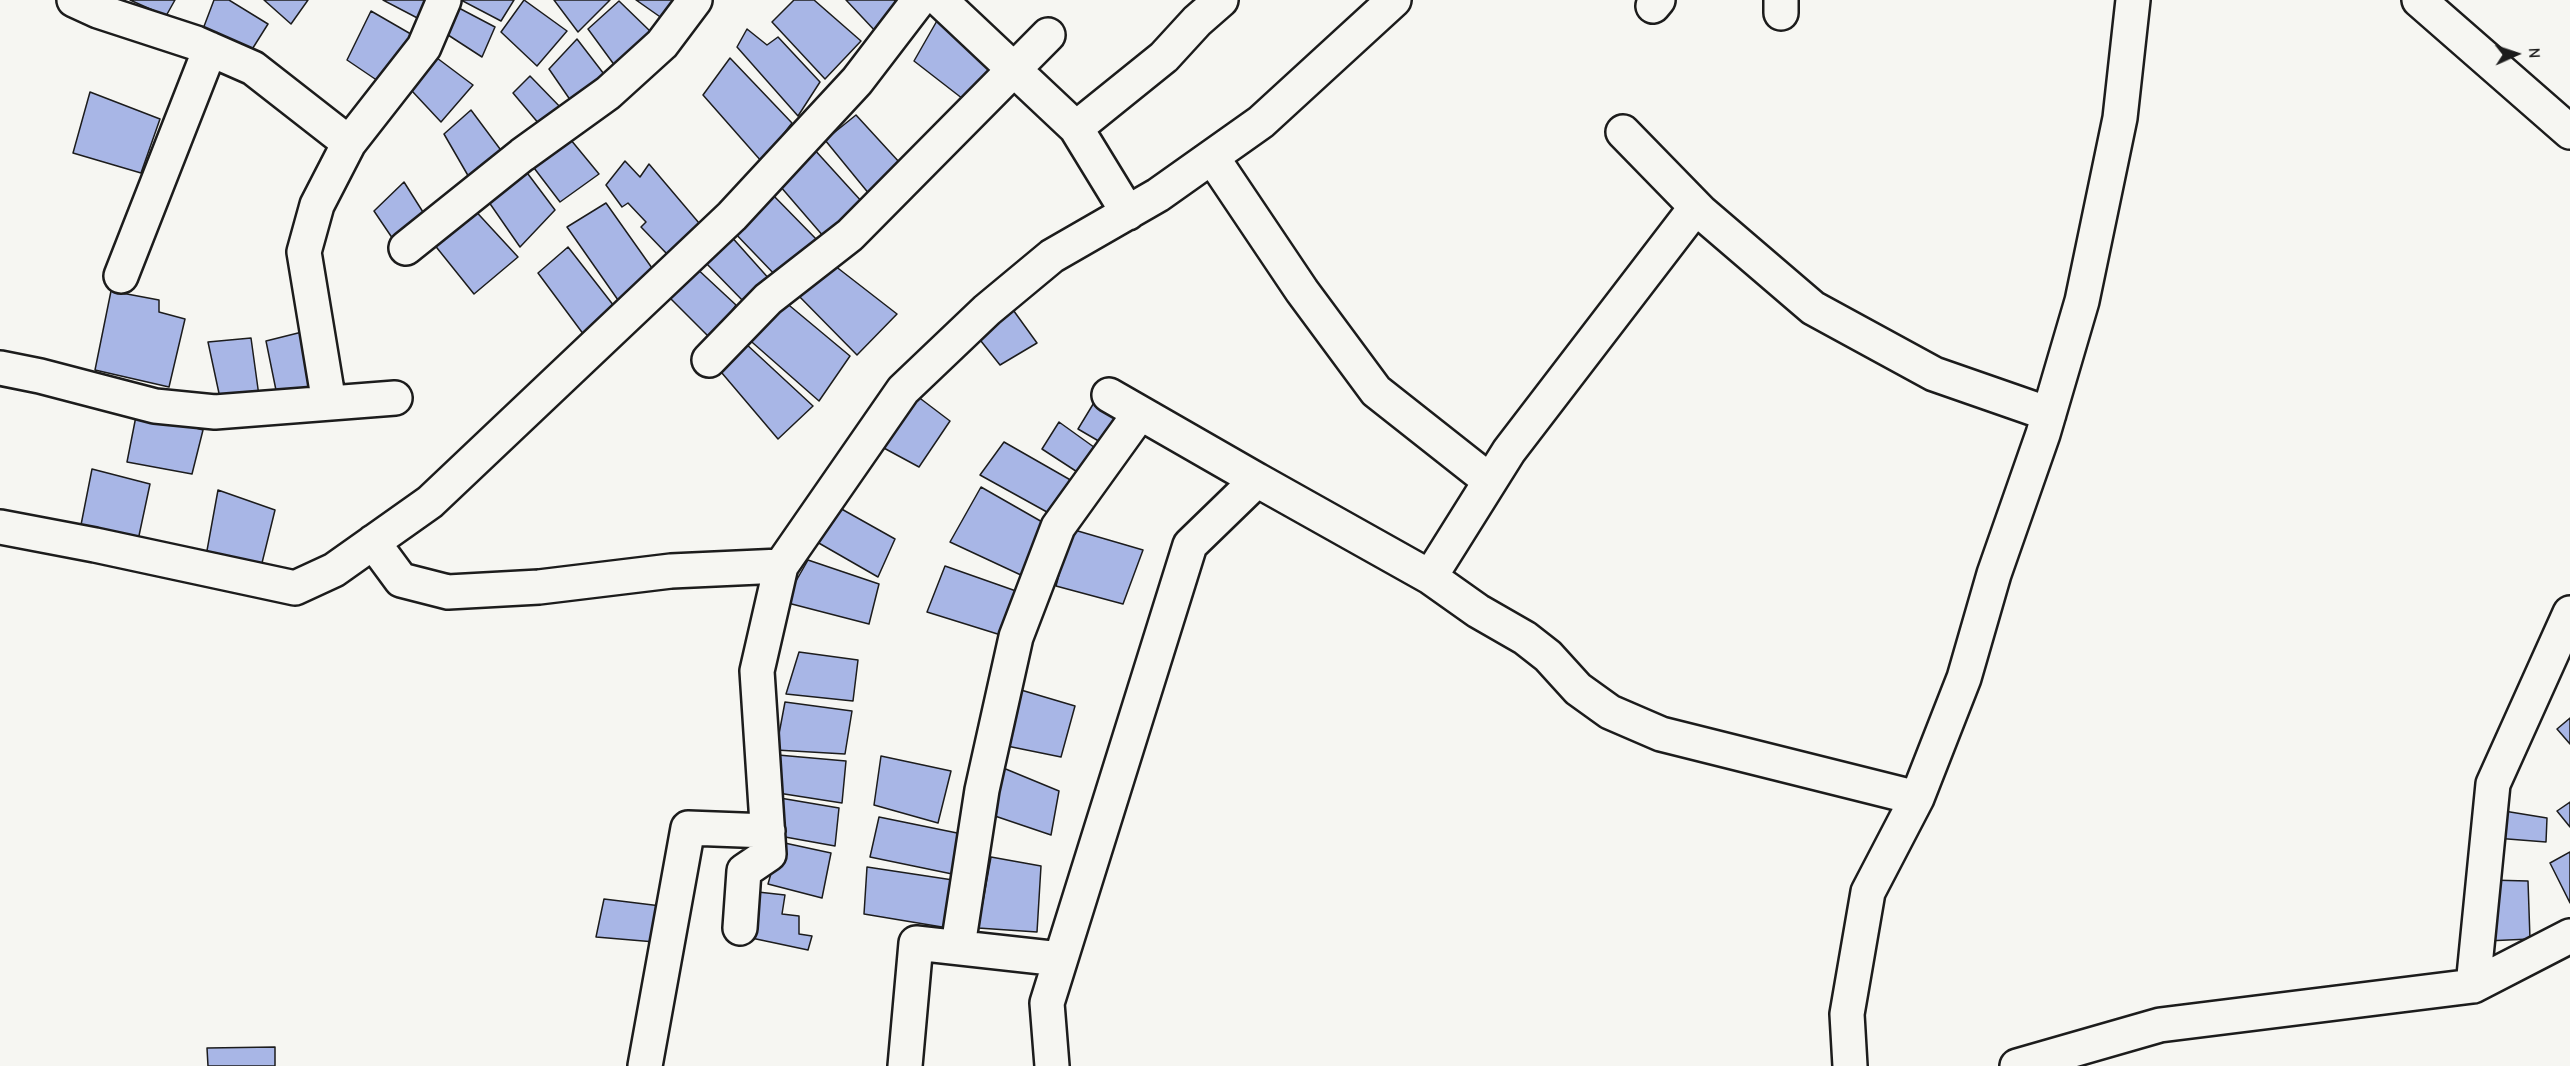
<!DOCTYPE html>
<html>
<head>
<meta charset="utf-8">
<style>
	body { margin:0 }
	#map { position:relative; width:2570px; height:1066px; overflow:hidden; background:#f6f6f2; font-family:"Comic Neue",sans-serif }
	canvas { display:block }
	.north { position:absolute; left:2486px; top:24px; width:60px; height:60px; -webkit-text-stroke:4px #f6f6f2; paint-order:stroke; rotate:87deg; font-size:16px; font-weight:700; line-height:24px; text-align:center; color:#1c1c1c }
	.north::after { content:''; display:block; margin:auto; width:21px; height:27px; background:#1c1c1c; clip-path:polygon(50% 0,100% 100%,50% 72%,0 100%) }
</style>
</head>
<body>
<div id="map">
<canvas width="2570" height="1066"></canvas>
<div class="north">N</div>
</div>
<script>
const ctx = document.querySelector('canvas').getContext('2d');
ctx.lineJoin = 'round';
function paint(path, color) { ctx.fillStyle = color; ctx.fill(path, 'evenodd'); }
function trace(path, color, width, dash) { ctx.strokeStyle = color; ctx.lineWidth = width; ctx.lineCap = dash ? 'butt' : 'round'; ctx.setLineDash(dash || []); ctx.stroke(path); }
const building = new Path2D(`
	M130 0H175L166 16Z
	M214 0H229L268 24 251 51 203 29Z
	M264 0H308L291 24Z
	M383 0H436L425 22Z
	M461 0H514L501 21Z
	M524 0 567 31 537 66 501 32Z
	M554 0H610L578 32Z
	M636 0H679L666 21Z
	M794 0H814L861 41 825 79 772 22Z
	M846 0H894L897 3 878 34Z
	M619 1 652 33 618 70 588 29Z
	M457 7 495 27 482 57 445 33Z
	M371 11 416 37 381 83 347 60Z
	M938 19 997 63 963 99 914 61Z
	M747 29 767 45 778 37 820 82 798 116 737 47Z
	M577 39 607 78 573 104 549 69Z
	M433 55 473 85 441 122 412 91Z
	M730 58 792 123 762 162 703 95Z
	M530 76 565 112 545 131 513 93Z
	M90 92 160 119 141 173 73 153Z
	M471 110 506 157 470 179 444 134Z
	M856 115 900 163 870 195 825 140Z
	M566 134 599 174 560 202 531 164Z
	M813 148 863 203 824 237 780 186Z
	M625 161 640 177 649 164 699 223 667 254 641 227 646 222 628 203 622 207 606 185Z
	M522 166 555 210 520 247 484 195Z
	M404 182 428 220 397 245 374 211Z
	M769 191 820 243 779 279 730 228Z
	M606 203 652 268 618 300 567 227Z
	M470 205 518 257 474 294 429 238Z
	M729 234 771 281 746 304 704 261Z
	M568 247 614 306 584 335 538 273Z
	M830 262 897 314 857 355 793 290Z
	M693 265 736 305 712 340 666 294Z
	M111 291 159 300V312L185 319 169 387 95 370Z
	M784 301 850 356 819 401 745 336Z
	M1011 307 1037 343 1000 365 973 331Z
	M302 332 318 391 278 400 266 341Z
	M251 338 259 396 220 398 208 342Z
	M745 343 813 406 778 439 716 366Z
	M917 396 950 421 919 467 882 447Z
	M1095 401 1116 416 1102 443 1078 429Z
	M137 411 203 430 192 474 127 462Z
	M1059 422 1098 450 1085 477 1042 449Z
	M1004 442 1074 482 1056 517 980 475Z
	M92 469 150 484 137 545 80 530Z
	M981 487 1044 523 1023 576 950 542Z
	M218 490 275 510 261 567 206 556Z
	M838 507 895 539 878 577 817 542Z
	M1071 529 1143 550 1123 604 1056 586Z
	M808 560 879 584 869 624 784 602Z
	M945 566 1016 591 1004 636 927 612Z
	M799 652 858 660 853 701 786 694Z
	M1021 690 1075 706 1061 757 1002 745Z
	M785 702 852 711 845 754 776 750Z
	M2570 718V744L2557 729Z
	M778 755 846 761 842 803 778 793Z
	M881 756 951 771 938 823 874 805Z
	M996 765 1059 791 1051 835 986 813Z
	M780 798 839 808 835 846 774 835Z
	M2570 802V827L2557 811Z
	M2498 810 2547 818 2546 842 2495 838Z
	M879 817 962 834 957 875 870 857Z
	M780 842 831 853 822 898 768 884Z
	M2570 852V903L2550 863Z
	M991 857 1041 866 1037 932 978 928Z
	M867 867 953 880 948 928 864 914Z
	M2489 880 2528 881 2530 939 2486 941Z
	M749 891 785 895 782 914 799 916V934L812 936 808 950 742 936Z
	M604 899 661 906 655 942 596 937Z
	M275 1047V1066H208L207 1048Z`);
const minor = new Path2D(`
	M74 0 98 11 196 43 253 68 349 143
	M940 0 1076 128 1164 57 1197 21 1221 0
	M1781 0V13
	M1653 6 1658 0
	M1076 128 1128 213
	M1623 132 1701 212 1813 308 1934 374 2049 414
	M1212 157 1302 291 1376 391 1490 481
	M406 248 522 155 608 93 662 44 695 0
	M121 276 210 49
	M709 360 768 299 850 235 1048 35
	M0 368 40 376 155 406 215 412 395 398
	M1109 395 1257 480
	M329 403 304 252 317 205 349 143 424 47 444 0
	M0 527 95 545 295 588 334 570 430 502 732 216 857 81 919 0
	M373 542 401 580 448 592 539 587 671 571 781 566
	M1430 577 1478 611 1525 638 1548 656 1578 689 1610 712 1661 734 1917 798
	M2570 613 2493 784 2473 986 2570 936
	M740 928 744 871 769 854 757 671 781 566 903 390 987 310 1052 256 1158 195 1261 122 1394 0
	M958 946 982 790 1016 637 1058 527 1140 413
	M645 1066 688 828 768 831
	M905 1066 916 943 1060 959
	M1052 1066 1047 1003 1190 545 1257 480 1430 577 1509 451 1696 207
	M1850 1066 1847 1014 1868 892 1917 798 1964 678 1994 574 2043 434 2082 301 2120 118 2133 0
	M2017 1066 2160 1025 2473 986`);
const highway = new Path2D(`
	M2419 0 2570 132`);
paint(building, '#a8b6e6');
trace(building, '#1c1c1c', 1.5);
trace(minor, '#1c1c1c', 38);
trace(highway, '#1c1c1c', 38);
trace(minor, '#f6f6f2', 33);
trace(highway, '#f6f6f2', 33);
</script>
</body>
</html>
